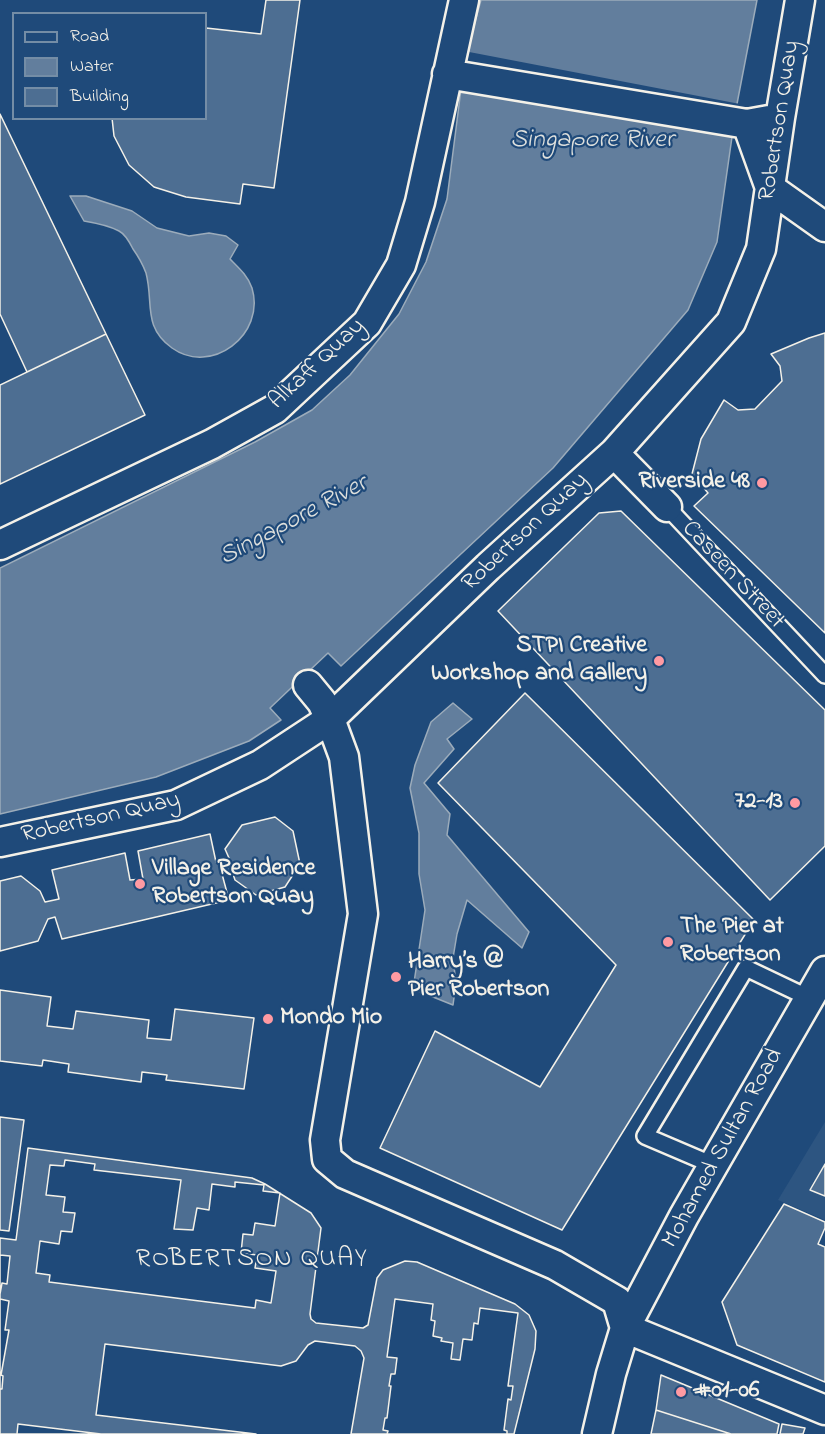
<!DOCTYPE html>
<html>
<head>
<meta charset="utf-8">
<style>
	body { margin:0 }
	#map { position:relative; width:825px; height:1434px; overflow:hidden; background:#1f4a7a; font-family:"Indie Flower",sans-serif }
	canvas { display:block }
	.legend { position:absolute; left:12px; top:12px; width:195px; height:108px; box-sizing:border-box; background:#1f4a7a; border:2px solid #748da6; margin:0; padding:8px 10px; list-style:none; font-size:18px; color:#f4f1e8 }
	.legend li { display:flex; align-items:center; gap:12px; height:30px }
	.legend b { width:30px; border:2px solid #748da6 }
</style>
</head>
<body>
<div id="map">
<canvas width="825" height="1434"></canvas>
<ul class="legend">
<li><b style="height:8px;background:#1f4a7a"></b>Road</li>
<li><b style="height:16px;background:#627e9d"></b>Water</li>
<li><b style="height:16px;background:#4d6e92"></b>Building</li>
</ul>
</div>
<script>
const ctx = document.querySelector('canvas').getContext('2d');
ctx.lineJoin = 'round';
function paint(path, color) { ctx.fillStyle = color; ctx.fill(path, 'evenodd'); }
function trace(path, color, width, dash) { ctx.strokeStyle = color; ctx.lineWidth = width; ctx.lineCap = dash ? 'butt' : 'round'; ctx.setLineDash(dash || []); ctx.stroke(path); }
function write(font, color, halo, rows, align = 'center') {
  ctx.font = font + ' "Indie Flower",sans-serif'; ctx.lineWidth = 4.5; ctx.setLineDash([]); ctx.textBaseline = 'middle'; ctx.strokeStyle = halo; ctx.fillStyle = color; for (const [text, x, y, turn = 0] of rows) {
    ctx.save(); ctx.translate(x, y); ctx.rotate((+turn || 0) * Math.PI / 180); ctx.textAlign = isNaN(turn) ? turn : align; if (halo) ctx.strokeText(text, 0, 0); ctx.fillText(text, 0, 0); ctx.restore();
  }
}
const built = new Path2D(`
	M825 1122V1220L778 1200Z`);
const water = new Path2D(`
	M481 0H757L736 109 717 242 688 310 553 468 341 666 328 653 270 708 281 720 249 741 156 777 0 814V568L255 442 312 410 350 375 399 314 426 262 447 199 465 58Z
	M70 196H86L132 211 157 228 189 236 209 233 226 236 238 245 230 259C239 268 248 276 252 288 266 335 211 376 172 348 142 326 154 303 146 273 143 265 138 256 133 249 130 243 125 234 119 231 108 225 96 223 84 221Z
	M453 703 472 719 447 739 454 749 424 783 450 814 447 835 529 932 522 948 467 900 457 934 453 958 456 983 453 1005 413 989 425 910 419 874V833L410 788 415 765 431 722Z`);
const pier = new Path2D(`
	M464 51 740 104 735 135 459 81Z`);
const building = new Path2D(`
	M266 0H300L274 188 243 184 240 204 186 197 154 187 129 165 114 136 112 118H206V28L261 34Z
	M0 114 106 334 27 372 0 314Z
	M825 333V633L694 506 708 493 692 474 701 439 724 400 738 410 755 409 782 381 780 366 771 354 809 338Z
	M106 334 145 415 0 484V385Z
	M621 511 825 710V846L770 900 498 611 599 513Z
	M525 693 754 920 562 1230 380 1148 435 1031 540 1087 616 965 438 783Z
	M275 817 293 831 300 864 285 887 256 895 235 880 232 871 222 874 229 900 62 939 55 917 48 919 38 941 0 951V881L21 876 40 891 45 902 59 899 52 870 125 853 130 880 143 879 138 851 210 834 216 862 229 858 225 849 242 825Z
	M0 990 51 997 47 1026 73 1029 76 1011 149 1020 147 1038 171 1040 175 1009 254 1018 244 1089 166 1080 167 1075 142 1072 141 1082 68 1072 69 1064 43 1060 42 1066 0 1061Z
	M0 1117 24 1120 9 1231 0 1230Z
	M28 1148 252 1178 265 1184 311 1213 321 1228 310 1314 311 1319 316 1323 363 1328 368 1325 377 1278 383 1270 405 1261 417 1262 515 1304 529 1315 536 1331 535 1349 514 1434H351L364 1358 361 1351 355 1346 315 1341 308 1345 296 1361 281 1366 105 1344 96 1415 256 1434H0V1238L16 1240Z
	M65 1160 95 1164 94 1170 181 1180 174 1229 193 1230 197 1208 209 1210 212 1184 235 1187V1182L264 1185 263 1191 280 1193 275 1226 255 1223 253 1235 243 1234 241 1253 257 1255 255 1268 276 1271 271 1303 256 1300 255 1308 49 1282 50 1275 36 1273 40 1241 59 1244 61 1231 72 1232 75 1213 63 1212 65 1197 46 1195 50 1165 64 1166Z
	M825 1164V1196L810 1190Z
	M784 1204 825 1222V1228L818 1244 825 1247V1382L737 1345 722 1302Z
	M0 1255 10 1256 7 1284 2 1283 0 1294Z
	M0 1299 9 1301 5 1330H9L1 1375 3 1376 2 1389H0Z
	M395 1299 433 1304 431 1320 435 1321 433 1336 442 1338 441 1341 453 1343 451 1359 460 1360 463 1339 472 1340 474 1323 478 1324 480 1308 518 1313 508 1386H513L511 1400 508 1399 504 1430 507 1431V1434H387L388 1431 383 1430 385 1418H387L391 1386H389L391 1374H395L397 1358 387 1357Z
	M661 1375 779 1424 777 1434H731L656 1410Z
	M656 1410 731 1434H651Z
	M18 1424 101 1434H17Z
	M782 1424 805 1428 803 1434H780Z`);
const lane = new Path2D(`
	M667 507 825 675
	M713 1165 645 1136 746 968 809 998`);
const street = new Path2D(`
	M447 74 747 124 780 118
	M747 124 770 188 825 227
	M614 453 667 507
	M0 545 212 444 275 409 367 323 401 265 420 202 464 0
	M308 685 322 702 330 719 344 757 363 914 325 1140 327 1159 345 1174 555 1265 617 1301 625 1328
	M0 842 176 805 260 765 330 719 488 567 614 453 731 322 761 249 780 118 800 0
	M625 1328 825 1410
	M597 1434 611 1374 625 1328 684 1216 825 971`);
const markers = [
	[762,483,6,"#ff9aa2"],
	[659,661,6,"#ff9aa2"],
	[795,803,6,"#ff9aa2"],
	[140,884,6,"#ff9aa2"],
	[668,942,6,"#ff9aa2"],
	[396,977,6,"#ff9aa2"],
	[268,1019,6,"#ff9aa2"],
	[681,1392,6,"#ff9aa2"]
];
const streetNames = [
	["Robertson Quay",781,121,-81],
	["Alkaff Quay",318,365,-43],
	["Robertson Quay",526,533,-43],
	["Caseen Street",732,576,47],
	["Robertson Quay",101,819,-13],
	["Mohamed Sultan Road",724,1149,-61]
];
const poiNames = [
	["Riverside 48",750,483,"right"],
	["STPI Creative",647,647,"right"],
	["Workshop and Gallery",647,675,"right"],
	["72-13",783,803,"right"],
	["Village Residence",152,870],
	["Robertson Quay",152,898],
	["The Pier at",680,928],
	["Robertson",680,956],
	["Harry’s @",408,963],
	["Pier Robertson",408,991],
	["Mondo Mio",280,1019],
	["#01-06",693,1392]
];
const waterNames = [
	["Singapore River",592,142],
	["Singapore River",294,522,-28]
];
const neighbourhoodNames = [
	["ROBERTSON QUAY",252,1261]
];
paint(built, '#2d5581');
paint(water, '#627e9d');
trace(water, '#9cacbb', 1.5);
paint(pier, '#1f4a7a');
paint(building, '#4d6e92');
trace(building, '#f4f1e8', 1.5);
trace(lane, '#f4f1e8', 20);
trace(street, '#f4f1e8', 33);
trace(lane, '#1f4a7a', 15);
trace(street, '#1f4a7a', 28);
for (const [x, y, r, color] of markers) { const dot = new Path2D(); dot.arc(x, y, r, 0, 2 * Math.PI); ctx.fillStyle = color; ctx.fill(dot); trace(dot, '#1f4a7a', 2); }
write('24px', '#f4f1e8', '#1f4a7a', streetNames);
write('bold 24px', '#f4f1e8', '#1f4a7a', poiNames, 'left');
write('italic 26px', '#dee0dd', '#1f4a7a', waterNames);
ctx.letterSpacing = '1.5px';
write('26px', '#f4f1e8', '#1f4a7a', neighbourhoodNames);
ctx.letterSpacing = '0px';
</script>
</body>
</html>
